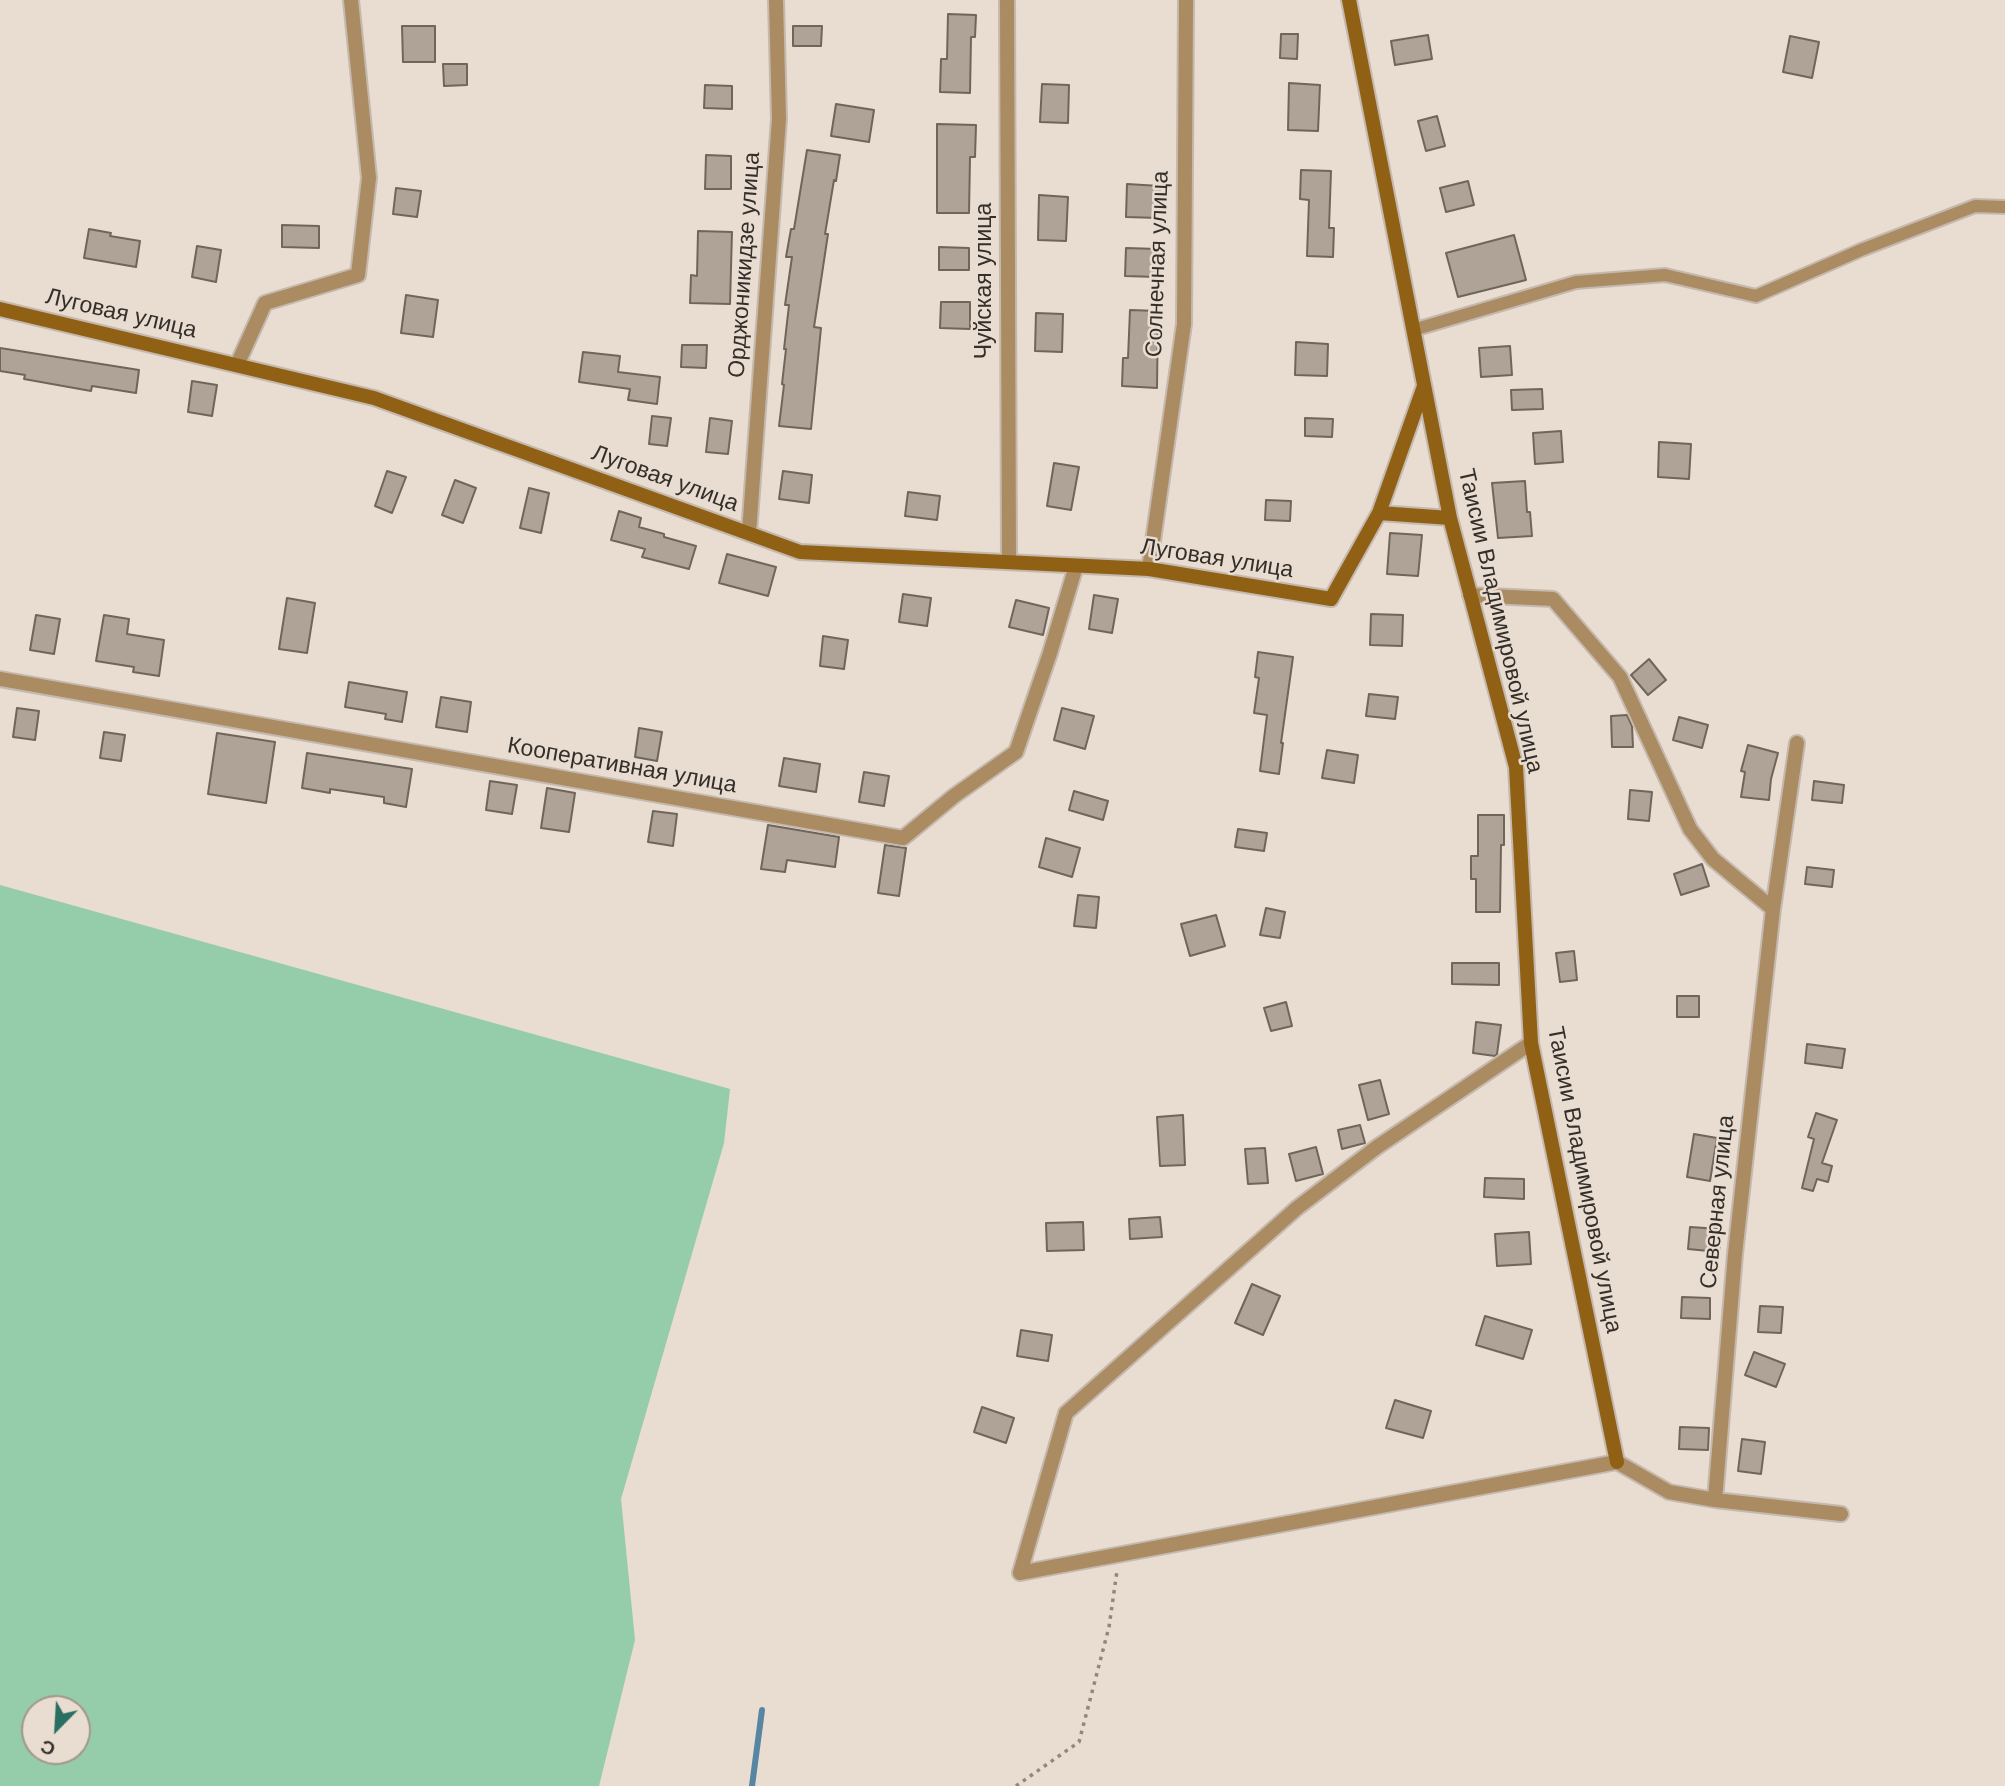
<!DOCTYPE html>
<html>
<head>
<meta charset="utf-8">
<style>
	body { margin:0 }
	#map { position:relative; width:2005px; height:1786px; overflow:hidden; background:#e9dcd0; font-family:Arial,sans-serif }
	canvas { display:block }
	.north { position:absolute; left:21px; top:1695px; width:70px; height:70px; box-sizing:border-box; background:#e9dcd0; border:2px solid #a1978e; border-radius:50%; rotate:204deg; font-size:19px; font-weight:700; line-height:28px; text-align:center; color:#342f2a }
	.north::after { content:''; display:block; margin:auto; width:24px; height:32px; background:#2b6f62; clip-path:polygon(50% 0,100% 100%,50% 72%,0 100%) }
</style>
</head>
<body>
<div id="map">
<canvas width="2005" height="1786"></canvas>
<div class="north">С</div>
</div>
<script>
const ctx = document.querySelector('canvas').getContext('2d');
ctx.lineJoin = 'round';
function paint(path, color) { ctx.fillStyle = color; ctx.fill(path, 'evenodd'); }
function trace(path, color, width, dash) { ctx.strokeStyle = color; ctx.lineWidth = width; ctx.lineCap = dash ? 'butt' : 'round'; ctx.setLineDash(dash || []); ctx.stroke(path); }
function write(font, color, halo, rows, align = 'center') {
  ctx.font = font + ' Arial,sans-serif'; ctx.lineWidth = 5; ctx.setLineDash([]); ctx.textBaseline = 'middle'; ctx.strokeStyle = halo; ctx.fillStyle = color; for (const [text, x, y, turn = 0] of rows) {
    ctx.save(); ctx.translate(x, y); ctx.rotate((+turn || 0) * Math.PI / 180); ctx.textAlign = isNaN(turn) ? turn : align; if (halo) ctx.strokeText(text, 0, 0); ctx.fillText(text, 0, 0); ctx.restore();
  }
}
const green = new Path2D(`
	M0 885 730 1089 724 1143 621 1499 635 1640 599 1786H0ZM35 1709H77V1751H35Z`);
const stream = new Path2D(`
	M752 1786 762 1710`);
const building = new Path2D(`
	M948 14 976 15 975 37H971L970 93 940 92 941 59H947Z
	M402 26H435V62H403Z
	M793 26H822L821 46H793Z
	M1281 34H1298L1297 59 1280 58Z
	M1428 35 1432 59 1395 65 1391 41Z
	M1790 36 1819 42 1812 78 1783 72Z
	M443 64H467V85L444 86Z
	M1289 83 1320 85 1318 131 1288 130Z
	M1042 84 1069 85 1068 123 1040 122Z
	M705 85 732 86V109L704 108Z
	M836 104 874 110 869 142 831 136Z
	M1437 116 1445 146 1426 151 1418 121Z
	M937 124 976 125 975 157H970L969 213H937Z
	M807 150 840 155 836 181 834 180 825 234H828L814 327 821 328 811 429 779 426 784 385 782 384 786 349H784L789 305H785L792 257H786L791 229H794Z
	M706 155 731 156V189H705Z
	M1301 170 1331 171 1329 228H1334L1333 257 1307 256 1309 200 1300 199Z
	M1468 181 1474 205 1446 212 1440 188Z
	M1127 184 1160 186 1159 218 1126 217Z
	M396 188 421 191 417 217 393 214Z
	M1039 195 1068 197 1066 241 1038 240Z
	M282 225 319 226V248L282 247Z
	M89 229 111 233 110 236 140 241 136 267 84 258Z
	M698 231 732 232 730 304 690 303 691 275 697 276Z
	M1514 235 1526 280 1458 297 1446 253Z
	M197 246 221 250 216 282 192 277Z
	M939 247 969 248V270H939Z
	M1126 248 1158 249 1157 277 1125 276Z
	M406 295 438 300 433 337 401 333Z
	M941 302H970V329L940 328Z
	M1130 310 1158 311 1157 388 1122 386 1123 358H1128Z
	M1036 313 1063 314 1062 352 1035 351Z
	M1296 342 1328 344 1327 376 1295 375Z
	M682 345H707L706 368 681 367Z
	M1510 346 1512 375 1481 377 1479 348Z
	M0 348 139 370 136 393 92 386 91 391 24 379 25 375 0 371Z
	M583 352 620 356 618 372 660 377 657 404 628 400 630 389 579 382Z
	M192 381 217 385 212 416 188 412Z
	M1542 389 1543 409 1512 410 1511 390Z
	M652 416 671 418 667 446 649 444Z
	M710 418 732 421 728 454 706 452Z
	M1305 418 1333 419 1332 437 1305 436Z
	M1561 431 1563 462 1535 464 1533 433Z
	M1659 442 1691 444 1689 479 1658 477Z
	M1054 463 1079 467 1071 510 1047 506Z
	M387 471 406 477 392 513 375 506Z
	M783 471 812 475 809 503 779 499Z
	M455 480 476 488 463 523 442 515Z
	M1525 481 1527 512H1530L1532 536 1498 538 1492 483Z
	M529 488 549 493 541 533 520 528Z
	M908 492 940 496 937 520 905 516Z
	M1266 500 1291 501 1290 521 1265 520Z
	M619 511 641 518 639 527 664 534V537L696 546 689 569 642 557 645 549 611 540Z
	M1390 533 1422 535 1418 576 1387 574Z
	M727 554 776 567 768 596 719 583Z
	M903 594 931 598 927 626 899 622Z
	M1094 595 1118 599 1112 633 1089 629Z
	M287 598 315 603 307 653 279 649Z
	M1016 600 1049 608 1043 635 1009 627Z
	M1371 614 1403 615 1402 646 1370 645Z
	M36 615 60 619 54 654 30 650Z
	M104 615 129 619 127 634 164 640 159 676 133 672 134 667 96 661Z
	M823 636 848 640 844 669 820 666Z
	M1258 652 1293 657 1281 743H1283L1279 774 1260 771 1267 715 1254 713 1259 678 1255 677Z
	M1649 659 1666 680 1648 695 1631 675Z
	M349 682 407 692 402 722 385 719 386 714 345 707Z
	M1369 694 1398 697 1395 719 1366 716Z
	M441 697 471 702 467 732 436 727Z
	M17 708 39 711 35 740 13 737Z
	M1062 708 1094 716 1085 749 1054 740Z
	M1627 715 1632 726 1633 747H1612L1611 716Z
	M1679 717 1708 725 1702 748 1673 740Z
	M639 728 662 732 657 761 635 757Z
	M104 732 125 735 121 761 100 758Z
	M217 733 275 742 266 803 208 794Z
	M1748 745 1778 753 1771 779 1769 800 1741 797 1745 772 1741 771Z
	M1327 750 1358 755 1354 783 1322 778Z
	M307 753 412 769 406 807 384 803V797L330 789V793L302 788Z
	M784 758 820 764 816 792 779 786Z
	M864 772 889 776 884 806 859 802Z
	M490 781 517 785 512 814 486 810Z
	M1814 781 1844 785 1842 803 1812 800Z
	M547 788 575 793 569 832 541 828Z
	M1630 790 1652 792 1649 821 1628 819Z
	M1074 791 1108 801 1103 820 1069 810Z
	M653 811 677 814 673 846 648 842Z
	M1478 815H1504V845H1501L1500 912H1476V879H1471V856H1478Z
	M768 825 839 837 835 867 787 860 785 872 761 869Z
	M1238 829 1267 833 1264 851 1235 847Z
	M1046 838 1080 848 1072 877 1039 867Z
	M885 845 906 848 899 896 878 893Z
	M1702 864 1709 886 1681 895 1674 874Z
	M1807 867 1834 870 1832 887 1805 884Z
	M1078 895 1099 897 1096 928 1074 926Z
	M1266 908 1285 912 1280 938 1260 935Z
	M1216 915 1225 946 1190 956 1181 924Z
	M1574 951 1577 980 1560 982 1556 953Z
	M1452 963H1499V985L1452 984Z
	M1677 996H1699V1017H1677Z
	M1286 1002 1292 1026 1271 1031 1264 1008Z
	M1476 1022 1501 1025 1497 1054 1495 1056 1473 1053Z
	M1807 1044 1845 1049 1842 1068 1805 1063Z
	M1380 1080 1389 1114 1368 1120 1359 1085Z
	M1816 1113 1837 1120 1822 1163 1832 1166 1828 1182 1817 1179 1813 1191 1802 1188 1814 1139 1808 1137Z
	M1183 1115 1185 1165 1160 1166 1157 1117Z
	M1360 1125 1365 1143 1342 1149 1338 1130Z
	M1694 1134 1717 1138 1710 1181 1687 1177Z
	M1316 1147 1323 1174 1296 1181 1289 1154Z
	M1265 1148 1268 1183 1248 1184 1245 1149Z
	M1485 1178 1524 1179V1199L1484 1197Z
	M1160 1217 1162 1237 1130 1239 1129 1219Z
	M1083 1222 1084 1250 1047 1251 1046 1223Z
	M1690 1227 1721 1229 1719 1252 1688 1249Z
	M1529 1232 1531 1264 1497 1266 1495 1234Z
	M1252 1284 1280 1296 1263 1335 1235 1323Z
	M1682 1297 1710 1298V1319L1681 1318Z
	M1760 1306 1783 1307 1781 1333 1758 1332Z
	M1485 1316 1532 1330 1523 1359 1476 1345Z
	M1021 1330 1052 1335 1048 1361 1017 1356Z
	M1754 1352 1785 1364 1776 1387 1745 1375Z
	M1395 1400 1431 1411 1423 1438 1386 1428Z
	M982 1407 1014 1418 1006 1443 974 1432Z
	M1680 1427 1709 1428 1708 1450 1679 1449Z
	M1742 1439 1765 1442 1761 1474 1738 1471Z`);
const path = new Path2D(`
	M1016 1786 1079 1742 1109 1627 1117 1571`);
const lane = new Path2D(`
	M1413 330 1576 282 1665 275 1756 296 1861 250 1975 206 2005 207`);
const street = new Path2D(`
	M1007 0 1009 562
	M237 365 265 303 358 275 369 178 351 0
	M749 533 779 119 776 0
	M1149 569 1184 324 1186 0
	M1470 595 1553 599 1620 677 1690 829 1713 859 1773 909
	M0 679 903 838 954 796 1016 752 1050 653 1076 566
	M1531 1043 1377 1147 1297 1208 1066 1413 1020 1573 1617 1462 1669 1492 1715 1500 1841 1514
	M1715 1500 1735 1254 1773 909 1797 743`);
const secondary = new Path2D(`
	M1349 0 1450 518 1516 767 1531 1043 1617 1462
	M0 309 374 398 800 552 1149 569 1331 599 1379 513 1424 386
	M1379 513 1450 518`);
const streetNames = [
	["Солнечная улица",1158,264,-88],
	["Орджоникидзе улица",745,265,-86],
	["Чуйская улица",985,281,-90],
	["Луговая улица",121,314,13],
	["Луговая улица",665,479,20],
	["Луговая улица",1217,559,9],
	["Таисии Владимировой улица",1500,621,77],
	["Кооперативная улица",622,766,10],
	["Таисии Владимировой улица",1584,1180,79],
	["Северная улица",1718,1202,-84]
];
paint(green, '#95cca9');
trace(stream, '#5686a2', 6);
paint(building, '#afa398');
trace(building, '#70655b', 2);
trace(lane, '#c5b9af', 16);
trace(street, '#c5b9af', 18);
trace(secondary, '#c5b9af', 18);
trace(path, '#90877e', 3.5, [3.5, 5]);
trace(lane, '#ab8b61', 12);
trace(street, '#ab8b61', 14);
trace(secondary, '#906115', 14);
write('23px', '#342f2a', '#e9dcd0', streetNames);
</script>
</body>
</html>
